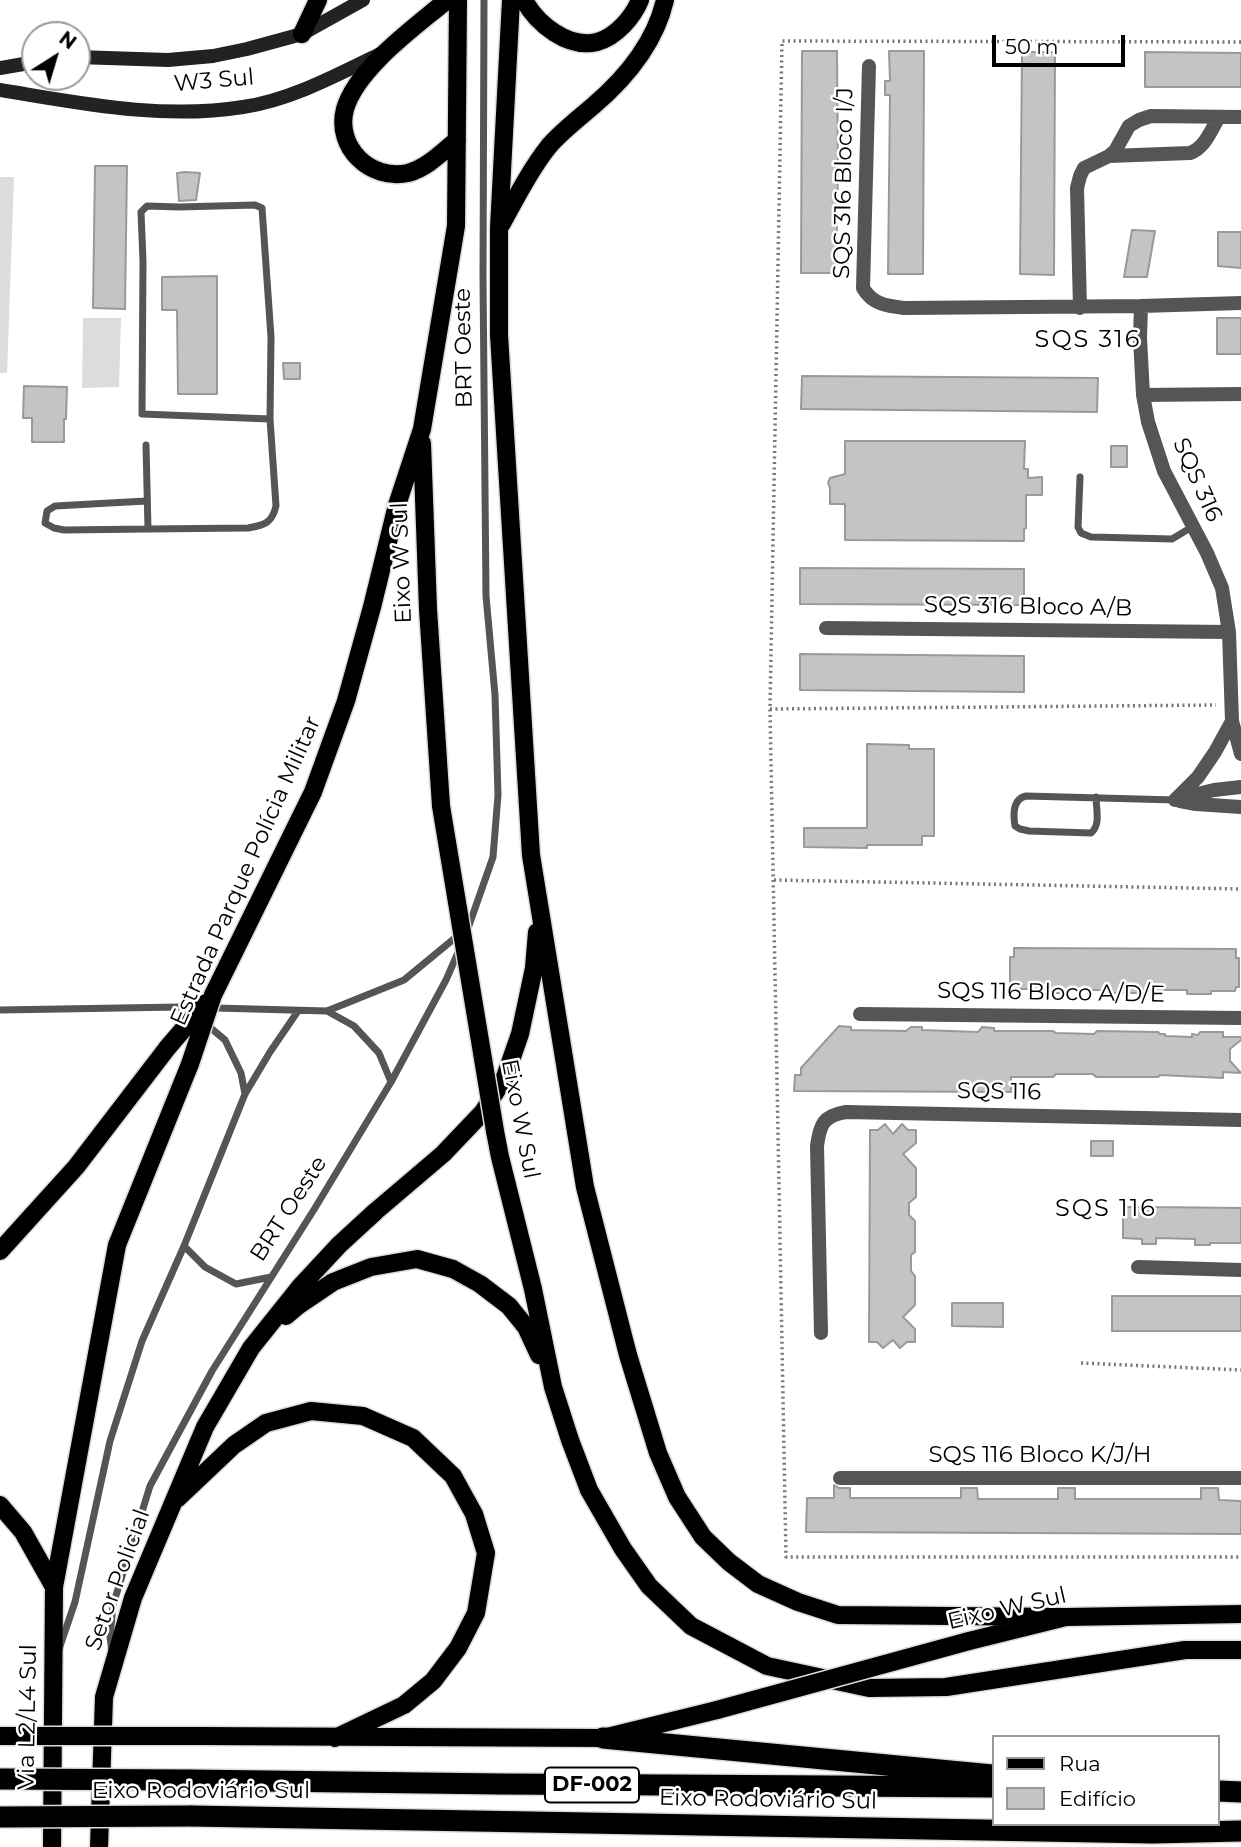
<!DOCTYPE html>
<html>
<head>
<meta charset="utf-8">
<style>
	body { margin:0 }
	#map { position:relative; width:1241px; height:1847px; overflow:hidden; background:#fff; font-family:Montserrat,sans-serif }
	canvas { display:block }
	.legend { position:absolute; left:992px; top:1735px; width:228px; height:91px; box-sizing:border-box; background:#fff; border:2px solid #999; margin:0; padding:9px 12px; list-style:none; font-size:21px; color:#000 }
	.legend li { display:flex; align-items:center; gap:14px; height:35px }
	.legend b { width:35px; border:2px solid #999 }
	.north { position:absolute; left:21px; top:21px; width:70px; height:70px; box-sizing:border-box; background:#fff; border:2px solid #999; border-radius:50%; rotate:37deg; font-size:19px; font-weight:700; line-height:28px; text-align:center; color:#000 }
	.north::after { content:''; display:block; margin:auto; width:24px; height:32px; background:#000; clip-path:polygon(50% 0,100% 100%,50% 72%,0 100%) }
	.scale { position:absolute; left:992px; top:35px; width:133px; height:32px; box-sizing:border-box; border:4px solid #000; border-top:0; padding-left:9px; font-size:21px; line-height:24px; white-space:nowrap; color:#000; -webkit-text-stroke:5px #fff; paint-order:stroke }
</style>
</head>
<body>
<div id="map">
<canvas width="1241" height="1847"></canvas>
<ul class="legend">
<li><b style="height:9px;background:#000"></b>Rua</li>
<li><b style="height:19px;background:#c4c4c4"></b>Edifício</li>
</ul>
<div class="north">N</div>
<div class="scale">50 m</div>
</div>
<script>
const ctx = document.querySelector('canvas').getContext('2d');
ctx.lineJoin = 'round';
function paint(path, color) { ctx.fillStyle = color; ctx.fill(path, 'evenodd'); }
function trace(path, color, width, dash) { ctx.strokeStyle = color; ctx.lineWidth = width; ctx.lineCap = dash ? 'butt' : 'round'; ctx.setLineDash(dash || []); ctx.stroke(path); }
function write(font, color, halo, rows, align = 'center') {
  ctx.font = font + ' Montserrat,sans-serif'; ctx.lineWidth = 5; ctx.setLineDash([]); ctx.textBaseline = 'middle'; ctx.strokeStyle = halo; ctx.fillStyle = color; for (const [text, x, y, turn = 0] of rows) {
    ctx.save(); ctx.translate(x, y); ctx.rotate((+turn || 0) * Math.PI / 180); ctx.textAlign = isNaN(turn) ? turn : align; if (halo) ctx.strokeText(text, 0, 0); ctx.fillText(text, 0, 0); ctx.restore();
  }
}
const green = new Path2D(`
	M0 177H14L7 373H0Z
	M83 318H121L119 387 82 388Z`);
const building = new Path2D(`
	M802 51H837L838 168 836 273H801Z
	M889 51H924L923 274H888L890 95H885V81H890Z
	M1022 52H1055L1054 275 1020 274Z
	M1145 52 1241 53V87H1145Z
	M95 166H127L125 309 93 308Z
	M185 172 200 173 196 200 179 201 177 173Z
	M1132 230 1155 231 1147 277H1124Z
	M1218 232H1241V268L1218 266Z
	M217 276V394H178L177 310H162V277Z
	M1217 318H1241V354H1217Z
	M283 363H300V379H284Z
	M802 376 1098 378 1097 412 801 409Z
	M24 386 67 387 66 419H64V442H32V418H23Z
	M845 441H1025L1024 469H1028V478L1042 477V495H1026V528L1024 529V541L845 540V504H830V488L828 483 830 478 845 474Z
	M1111 446H1127V467H1111Z
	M800 568 1024 569V605L800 604Z
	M800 654 1024 656V692L800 690Z
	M867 744 909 745V749H934V836H922V845H867V848L804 847V828H867Z
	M1014 948 1236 949V958H1239V987H1236L1235 991H1211V994H1187V990H1137V993H1112V990H1062V993H1039V989H1014V985H1010V957H1014Z
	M839 1026 851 1027V1030L906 1031 911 1027H922V1030L978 1032 982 1027 994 1028V1031H1053L1056 1033 1094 1034 1097 1031 1158 1032 1160 1034H1165V1036L1192 1037V1034L1198 1035 1200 1032H1223V1037H1241V1040L1230 1049V1061L1241 1073 1223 1072V1078L1160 1075 1158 1077H1096L1093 1074H1056L1053 1077H1011V1092L794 1091 795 1075H801V1068Z
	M885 1124 893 1134 902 1124 908 1130H916V1143L903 1154 916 1168V1197L909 1203V1215L915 1221V1252L911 1255V1271L915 1276V1305L903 1317 915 1329V1342H907L900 1348 893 1340 883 1348 877 1342H869L870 1130H878Z
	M1091 1141H1113V1156H1091Z
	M1144 1204H1151L1152 1207 1241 1208V1243H1210V1245H1195V1239L1156 1238V1244H1142V1239L1123 1238V1207H1144Z
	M1112 1296H1241V1331H1112Z
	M952 1303H1003V1327L952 1326Z
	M834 1485 839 1488H850V1498H961V1488H977L978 1499H1058V1488H1075V1499H1201V1488H1218L1219 1500 1241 1501V1534L806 1532 807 1498H834Z`);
const path = new Path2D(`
	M1241 42 782 41 770 709 786 1557H1241
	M770 709 1216 705
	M774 880 1241 889
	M1081 1363 1241 1370`);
const lane = new Path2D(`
	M146 445 148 529 248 528C265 525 272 523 276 506L270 419 271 337 262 208 255 205 179 207 147 206 141 212 143 261 142 414 270 419
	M1080 477 1078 527 1081 533 1091 537 1172 539 1192 527
	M146 501 55 506 47 511 45 523 54 528 64 530 148 529
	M1096 797C1096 809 1101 825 1091 833L1029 831 1020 829 1015 826C1013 814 1013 799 1026 796L1175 800
	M466 934 493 857 498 795 495 695 486 596 483 277 484 0
	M0 1010 179 1007 327 1011 404 980 461 933
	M327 1011 354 1026 379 1053 391 1082
	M206 1024 225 1040 241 1073 245 1094
	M184 1246 205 1267 236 1284 271 1277
	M59 1649 75 1602 110 1441 142 1341 184 1246 245 1094 270 1052 298 1011
	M112 1652 110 1637 113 1605 150 1486 212 1371 315 1208 391 1082 446 980 460 948`);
const street = new Path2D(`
	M869 66 863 288C872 304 887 306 904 308L1141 306 1140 338 1143 395 1148 422 1164 471 1207 553 1222 588 1229 632 1232 721 1241 754
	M1109 156 1190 153C1205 148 1211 130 1219 117
	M1141 306 1241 303
	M1080 308 1077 188 1080 176 1084 168 1109 156 1115 151 1129 126 1139 120 1151 116 1241 117
	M1143 395 1241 394
	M826 628 1229 632
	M1177 799 1214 790 1241 787
	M1175 800 1198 777 1215 752 1232 721
	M1180 801 1196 804 1241 807
	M860 1014 1241 1018
	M1138 1267 1241 1270
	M821 1333 817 1146C820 1124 823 1116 846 1112L1241 1120
	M840 1478H1241`);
const secondary = new Path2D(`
	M77 57 168 60 213 56 247 49 302 34 363 0
	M0 68 35 62
	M0 90C81 103 161 120 243 107 291 100 339 74 382 53`);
const primary = new Path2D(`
	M447 0C415 27 357 68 345 109 335 147 370 181 408 173 427 168 442 152 457 140
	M511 0 499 228V335L531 855 585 1187 628 1355 658 1453 677 1497 703 1537 729 1562 758 1584 798 1602 838 1615 1066 1617
	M524 0C537 24 568 49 597 42 616 37 633 17 640 0
	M302 34 318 0
	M501 225C516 198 530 170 549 146 562 131 578 119 593 106 626 78 655 43 665 0
	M422 443 428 609 441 806
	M213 995 313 792 346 701 372 607 397 505 422 429 456 226 458 0
	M495 1131 500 1157 533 1289 553 1387 570 1440 589 1490 623 1549 649 1586 691 1626 767 1666 869 1688 946 1687 1185 1650H1241
	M0 1251 76 1167 168 1047
	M286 1316 299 1305 333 1282 371 1267 417 1259 453 1269 480 1284 509 1306 526 1327 539 1355
	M177 1499 234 1445 266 1423 311 1411 363 1416 413 1438 453 1476 474 1514 486 1553 476 1613 458 1648 433 1681 404 1705 335 1738
	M0 1505 23 1532 54 1587
	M969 1641 1066 1617 1241 1614
	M199 1736 603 1738 717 1710
	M52 1847 54 1587 117 1245 190 1064
	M99 1847 104 1697 133 1598 205 1427 251 1348 299 1288 339 1245 376 1211 443 1154 483 1112 505 1077 520 1034 534 968 537 932`);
const highway = new Path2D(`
	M603 1738 992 1775
	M189 1780 501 1784 994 1787
	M1218 1791 1241 1792
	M191 1816 1153 1833 1241 1831`);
const primaryBridge = new Path2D(`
	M441 806 495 1131
	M168 1047 206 1003
	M190 1064 213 995
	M717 1710 969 1641
	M0 1736H199`);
const highwayBridge = new Path2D(`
	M0 1779 189 1780
	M0 1817 191 1816`);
const shields = [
	[592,1785,94]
];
const shieldNames = [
	["DF-002",592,1785]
];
const streetNames = [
	["W3 Sul",214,81,-5],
	["SQS 316 Bloco I/J",844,183,-89],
	["BRT Oeste",464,348,-91],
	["SQS 316",1197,480,66],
	["Eixo W Sul",402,563,-92],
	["SQS 316 Bloco A/B",1028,607,1],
	["Estrada Parque Polícia Militar",246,871,-66],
	["SQS 116 Bloco A/D/E",1051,993,1],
	["SQS 116",999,1092,1],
	["Eixo W Sul",520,1119,79],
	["BRT Oeste",289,1209,-57],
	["SQS 116 Bloco K/J/H",1040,1455],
	["Setor Policial",118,1580,-70],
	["Eixo W Sul",1007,1609,-13],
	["Via L2/L4 Sul",28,1717,-89],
	["Eixo Rodoviário Sul",201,1791],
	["Eixo Rodoviário Sul",768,1800,1]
];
const neighbourhoodNames = [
	["SQS 316",1088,340],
	["SQS 116",1106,1209]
];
paint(green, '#dcdcdc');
paint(building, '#c4c4c4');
trace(building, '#999', 2);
trace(primary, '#dbdbdb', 21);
trace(highway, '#dbdbdb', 24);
trace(path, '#777', 3.5, [2, 3.5]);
trace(lane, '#555', 7);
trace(street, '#555', 14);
trace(secondary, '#222', 14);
trace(primary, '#000', 18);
trace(highway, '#000', 21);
trace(primaryBridge, '#dbdbdb', 21, []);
trace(highwayBridge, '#dbdbdb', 24, []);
trace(primaryBridge, '#000', 18);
trace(highwayBridge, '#000', 21);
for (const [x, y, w] of shields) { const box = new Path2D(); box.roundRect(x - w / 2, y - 17.5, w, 35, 5); ctx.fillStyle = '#fff'; ctx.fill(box); trace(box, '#000', 2); }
write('bold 21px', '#000', null, shieldNames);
write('23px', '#000', '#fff', streetNames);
ctx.letterSpacing = '2px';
write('24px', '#000', '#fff', neighbourhoodNames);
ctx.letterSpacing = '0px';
</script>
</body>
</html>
